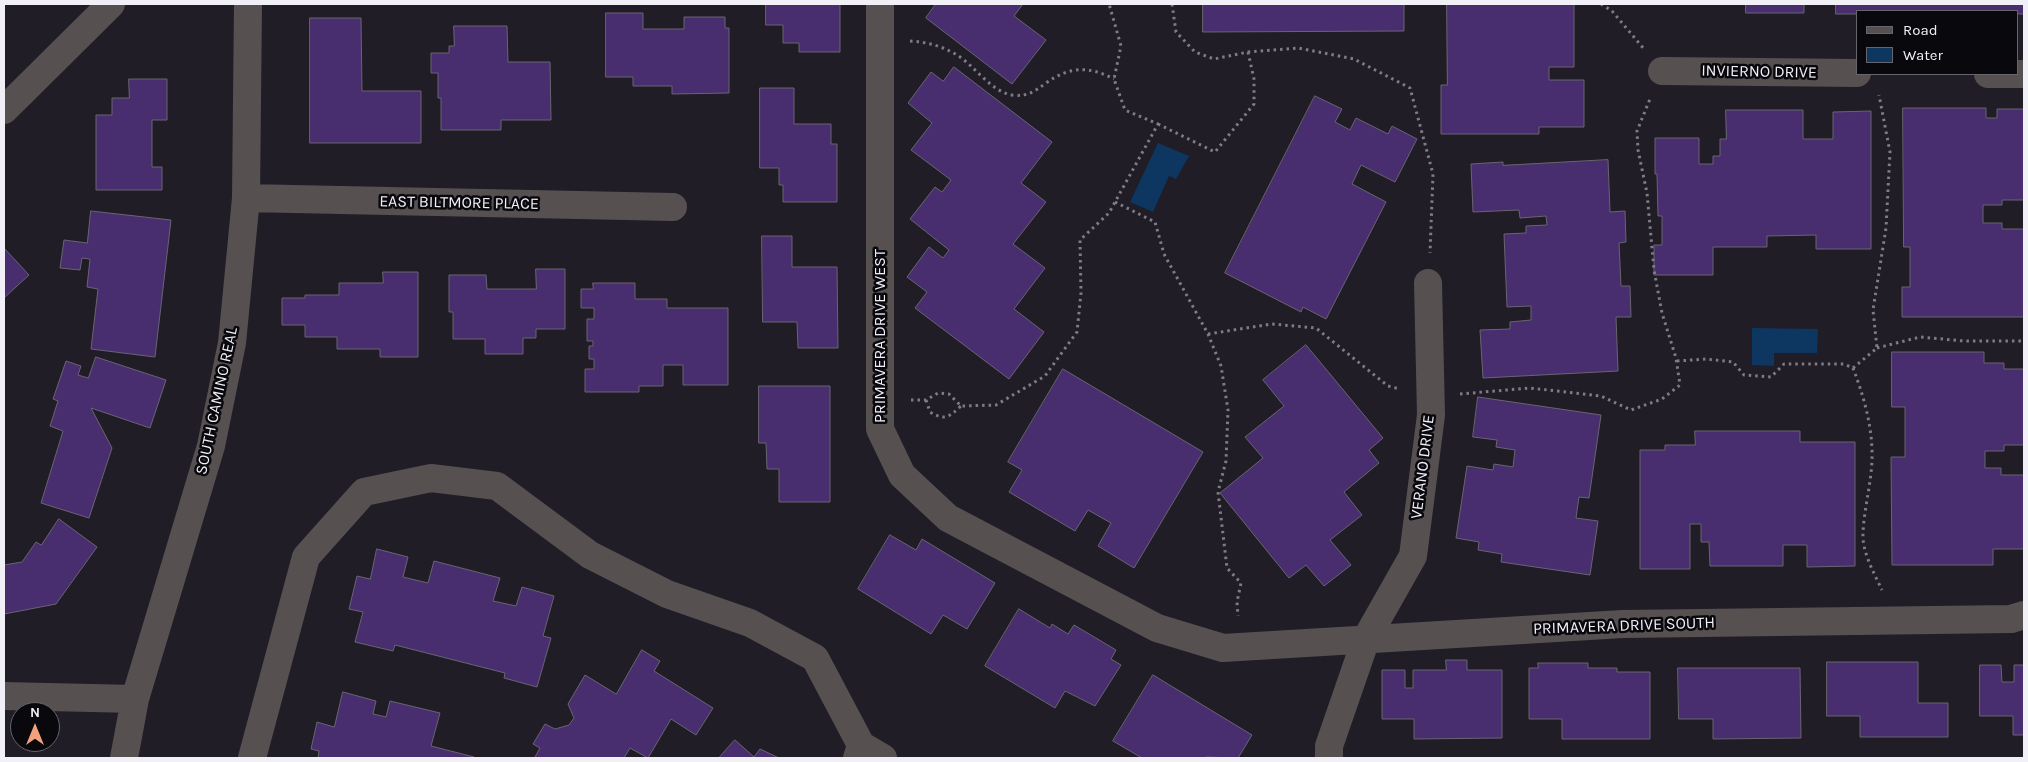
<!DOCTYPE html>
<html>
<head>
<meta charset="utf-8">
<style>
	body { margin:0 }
	#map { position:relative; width:2028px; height:762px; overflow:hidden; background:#201d27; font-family:Karla,sans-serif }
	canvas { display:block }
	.frame { position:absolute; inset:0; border:5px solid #f2f0f7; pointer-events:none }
	.legend { position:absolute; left:1856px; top:10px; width:162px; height:65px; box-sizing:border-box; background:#09080d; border:1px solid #66656b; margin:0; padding:6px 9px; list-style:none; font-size:15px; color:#f2f0f7 }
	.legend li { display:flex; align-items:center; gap:10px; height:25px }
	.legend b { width:25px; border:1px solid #66656b }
	.north { position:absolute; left:10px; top:702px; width:50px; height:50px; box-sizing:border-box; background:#09080d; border:1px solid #66656b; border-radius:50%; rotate:0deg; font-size:14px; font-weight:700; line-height:20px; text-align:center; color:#f2f0f7 }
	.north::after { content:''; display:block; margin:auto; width:18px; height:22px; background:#f1a17c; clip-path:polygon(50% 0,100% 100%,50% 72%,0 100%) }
</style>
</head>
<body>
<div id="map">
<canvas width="2028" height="762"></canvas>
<div class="frame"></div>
<ul class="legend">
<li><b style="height:6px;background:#565051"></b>Road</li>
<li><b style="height:14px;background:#0d3661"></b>Water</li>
</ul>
<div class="north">N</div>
</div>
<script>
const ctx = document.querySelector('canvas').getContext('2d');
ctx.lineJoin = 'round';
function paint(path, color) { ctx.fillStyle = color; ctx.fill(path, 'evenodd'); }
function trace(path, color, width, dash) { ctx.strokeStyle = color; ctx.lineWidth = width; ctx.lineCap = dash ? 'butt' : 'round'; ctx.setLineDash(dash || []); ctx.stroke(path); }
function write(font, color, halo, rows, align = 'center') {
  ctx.font = font + ' Karla,sans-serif'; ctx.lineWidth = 5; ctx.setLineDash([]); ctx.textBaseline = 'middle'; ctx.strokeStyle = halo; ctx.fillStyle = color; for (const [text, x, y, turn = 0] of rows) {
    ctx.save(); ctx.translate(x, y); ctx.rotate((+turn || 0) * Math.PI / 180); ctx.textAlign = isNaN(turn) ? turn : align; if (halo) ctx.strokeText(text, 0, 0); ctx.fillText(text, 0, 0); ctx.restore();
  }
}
const water = new Path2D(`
	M1158 143 1189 156 1176 179 1169 176 1153 212 1130 202Z
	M1752 328 1818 329 1817 353H1774V366L1752 365Z`);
const building = new Path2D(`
	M766 4H840V52H799V43H783V25H766Z
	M936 4H1023L1014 16 1046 40 1012 84 926 18Z
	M1203 4H1404V31L1203 32Z
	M1447 4H1574V67H1549V80H1584V127H1539V134H1441V85H1447Z
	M1746 4H1804V13H1746Z
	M1836 4H2024V14H2017V11H1857V14H1836Z
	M606 13H643V29H684V17H725V28H729V93L672 94V86H633V77H606Z
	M310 18H361L362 91H421V143H310Z
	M454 26H507L508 62H550L551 120H501V130H441V98H438V73H431V53H449V46H454Z
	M954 67 1052 142 1021 183 1046 202 1013 244 1045 268 1014 309 1044 332 1009 379 915 308 927 292 907 277 929 247 943 258 949 250 910 219 935 187 942 192 951 180 911 150 932 123 908 103 931 72 943 81Z
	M129 79H167V120H152V167H162V190H96V115H112V98H129Z
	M760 88H794V124H831V144H837V202H783V185H779V168H760Z
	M1315 96 1342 109 1335 122 1350 130 1356 118 1388 134 1392 126 1417 139 1395 182 1361 165 1352 184 1386 202 1326 319 1303 307 1301 312 1225 273Z
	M1903 108H1986V118H1997V109H2024V200H2002V205H1983V223H2002V229H2024V317H1902V287H1910V247H1904Z
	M1726 110H1803V139H1833V112L1871 111V249H1816V235L1767 236V247H1713V275H1654V245H1662V216H1658L1657 174H1655V138H1699V164H1713V156H1720V139H1726Z
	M1608 160 1610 212 1625 211 1626 242 1619 243 1621 286H1630L1631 317H1616L1618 371 1483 378 1480 330 1510 329V322L1531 320V306L1507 307 1504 234 1526 233V226L1547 225 1546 216 1520 218 1519 210 1473 212 1471 164 1503 162V165Z
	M91 211 171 220 155 357 91 349 98 289 87 287 90 259 82 258 80 270 60 268 64 240 87 243Z
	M762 236H792V267H837L838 348H798L797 322H763Z
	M4 248 29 275 4 298Z
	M536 269H565V329H536V338H523V354H485V339H453V312H449V275H486L487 289H536Z
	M383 272H418V357H380V349H337V337H305V325H282V298H305V295H339V283H383Z
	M593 283H635V299H667V308H728V385H683V365H663V386H639V392H585V369H594V359H589V346H593V341H587V319H594V308H581V289H593Z
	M1306 345 1383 438 1369 450 1379 463 1344 492 1362 515 1330 540 1351 565 1324 586 1306 565 1289 578 1220 493 1263 458 1245 437 1284 406 1263 380Z
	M1892 352H1984V363H2004V369H2024V445H2004V451H1985V468H2001V475H2024V549H1993V565H1892L1891 457H1905V407H1892Z
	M96 357 166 380 150 428 91 408 112 448 89 518 41 503 63 431 50 426 58 401 53 399 66 361 81 366 78 375 88 378Z
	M1063 369 1203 452 1134 568 1098 546 1111 523 1088 510 1075 531 1009 492 1022 470 1008 462Z
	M759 386H830V502H779V469H767L766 443H759Z
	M1478 397 1601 415 1589 498 1579 497 1576 518 1598 521 1590 575 1501 562 1502 554 1478 550 1479 542 1456 538 1467 466 1493 470 1494 464 1513 467 1515 450 1496 447 1497 440 1473 437Z
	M1695 431H1800V442H1855V566L1807 567V545H1783V566H1710L1709 542H1701V524H1690V569H1640V450H1665V445H1695Z
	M59 519 97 547 56 604 4 614V565L22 562 36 542 41 545Z
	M890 535 916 550 922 539 995 583 967 629 943 615 931 634 858 589Z
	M377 549 408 557 403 577 428 583 434 561 500 578 493 601 516 606 522 587 554 596 543 636 551 638 537 687 504 678 505 673 395 645 393 651 355 642 363 612 349 609 357 576 370 579Z
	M1019 609 1050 628 1052 624 1068 634 1074 625 1116 650 1111 659 1121 665 1095 706 1065 691 1055 708 985 666Z
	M642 650 660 661 654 671 713 708 696 735 671 719 648 758 630 748 624 758H537L535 757 540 748 533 744 545 724 555 729 569 725 574 718 568 704 585 675 616 694Z
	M1446 660H1467V670H1502V738L1414 739V719H1382V670H1405V688H1413V670H1446Z
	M1827 662H1918V703H1948V737H1860V716H1827Z
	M1538 663H1588V668H1617V672H1650V739H1562V719H1529V668H1538Z
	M1980 665H2001L2002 682H2014V665H2024V735H2013V716H1980Z
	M1678 668H1800L1801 738 1713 739V719H1679Z
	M1153 675 1252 735 1238 758 1206 757 1205 758H1142L1113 741Z
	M343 692 376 701 373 714 386 717 390 701 440 713 431 746 474 757 473 758H318L319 751 311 749 317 722 334 727Z
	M735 740 754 757 760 749 779 758H719Z`);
const path = new Path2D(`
	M1172 4 1176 32 1195 52 1214 59 1248 52 1298 48 1354 59 1410 88 1433 174 1430 253
	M1601 4 1612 11 1644 49
	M910 41C927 42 942 46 957 55 975 66 990 91 1012 95 1028 97 1035 91 1046 83 1070 66 1089 66 1114 79
	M1158 124 1215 152 1254 104V79L1248 52
	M1115 202 1155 222 1164 254 1208 334 1221 366 1228 410 1226 461 1218 492 1227 568 1241 583 1237 602 1238 616
	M1208 334 1272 324 1316 328 1388 386 1400 389
	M1877 348 1920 337 1964 341H2024
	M1677 361 1706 359 1733 362 1744 375 1771 377 1784 364H1844L1853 368C1864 397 1873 428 1872 460 1871 485 1864 509 1863 533 1862 552 1874 573 1882 590
	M1853 368 1877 348 1873 310 1886 228 1890 152 1879 95
	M1460 394 1530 388 1601 396 1631 410 1662 399 1680 385 1676 358 1662 313 1654 270 1647 193 1638 150 1637 131 1650 99
	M911 400H926L938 393 949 394 961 406 996 405 1045 376 1077 332 1081 293 1080 240 1109 213 1158 124 1125 110 1114 79 1121 46 1109 4
	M926 400 930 412C945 421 949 417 961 406`);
const minor = new Path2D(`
	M880 4V429L902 475 948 518 1157 628 1223 648 1623 624 2011 619 2024 615
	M1662 71 1857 73
	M1988 74H2024
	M4 110 111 4
	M246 198 673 207
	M4 696 135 699
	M861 745 883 758
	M124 758 135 699 211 446 232 343 246 198 248 4
	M252 758 306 557 364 492 431 478 497 486 590 555 667 594 750 623 815 658 861 745 857 758
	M1329 758V746L1366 639 1413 556 1431 415 1428 283`);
const streetNames = [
	["INVIERNO DRIVE",1759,72,1],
	["EAST BILTMORE PLACE",459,203,1],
	["PRIMAVERA DRIVE WEST",880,336,-90],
	["SOUTH CAMINO REAL",217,401,-78],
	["VERANO DRIVE",1423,467,-83],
	["PRIMAVERA DRIVE SOUTH",1624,626,-2]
];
paint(water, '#0d3661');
paint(building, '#482e6f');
trace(building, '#686571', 1);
trace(path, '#7f7c85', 3, [2.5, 4]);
trace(minor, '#565051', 28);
write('16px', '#f2f0f7', '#09080d', streetNames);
</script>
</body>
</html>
